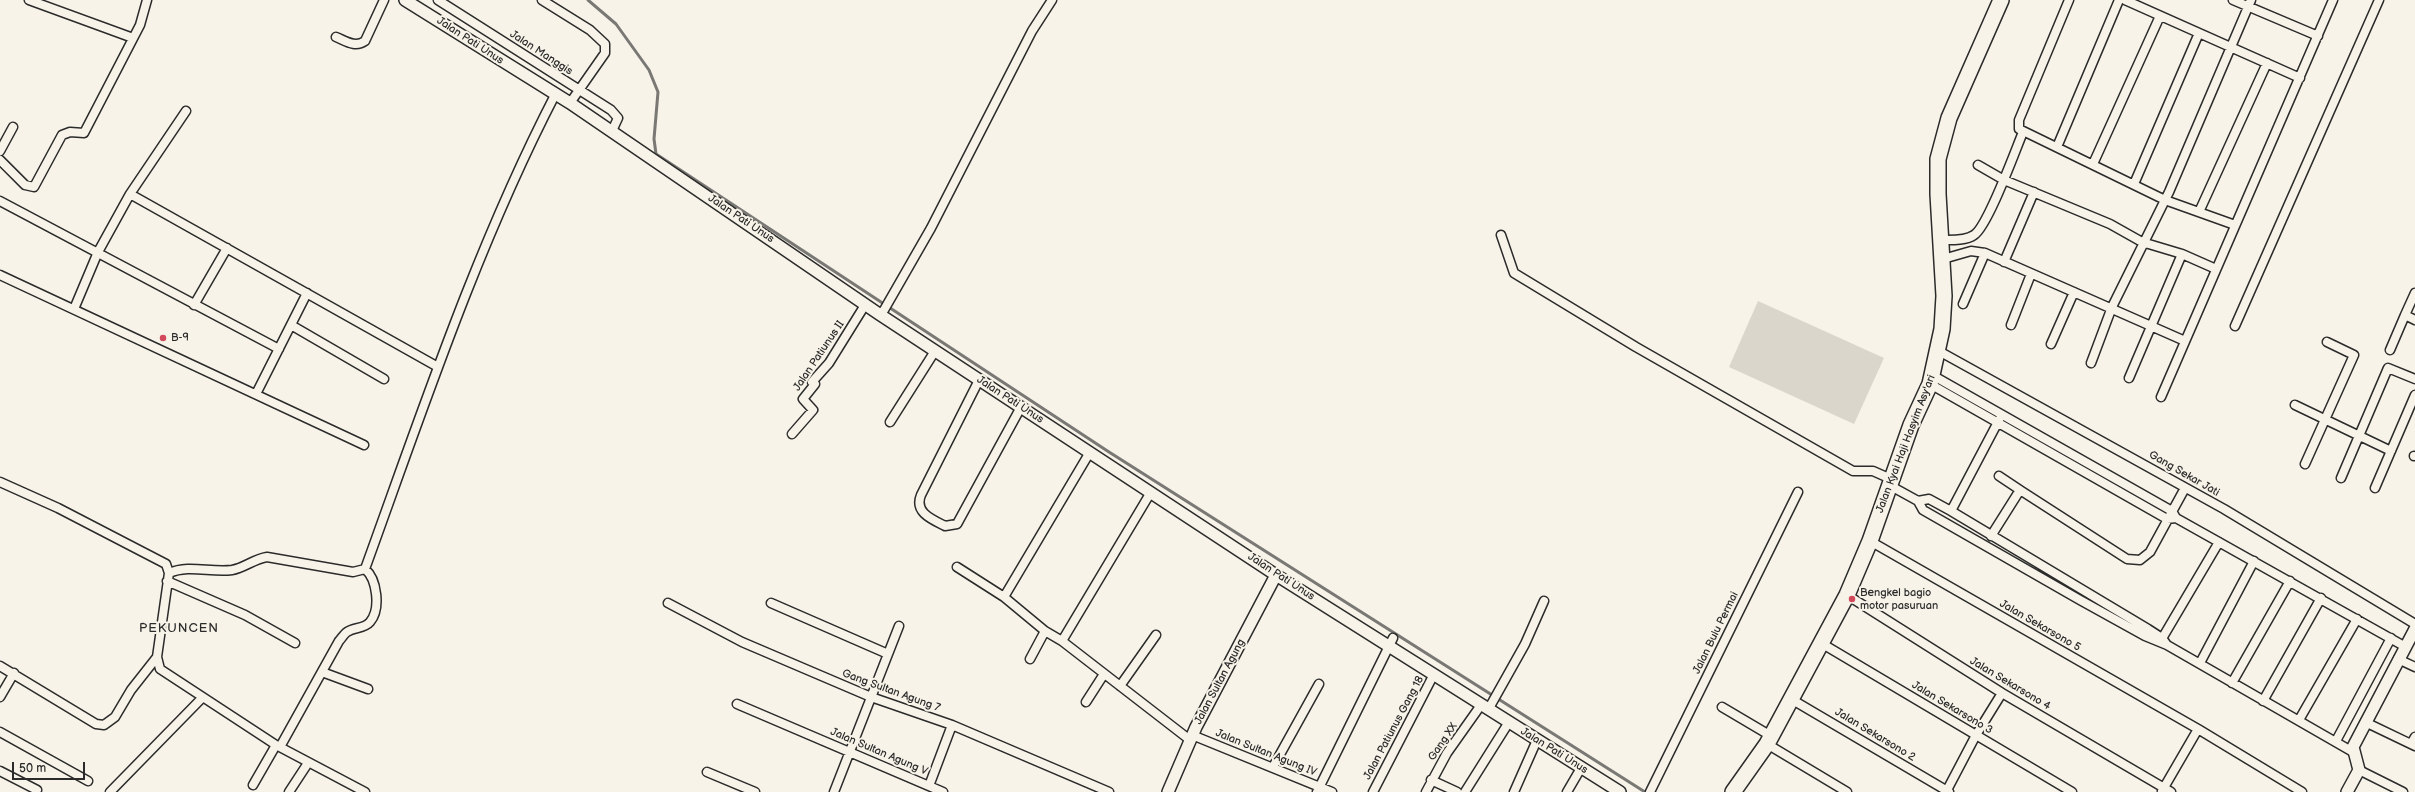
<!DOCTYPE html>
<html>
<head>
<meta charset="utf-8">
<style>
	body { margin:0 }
	#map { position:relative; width:2415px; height:792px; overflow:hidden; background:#f7f3e8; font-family:"Balsamiq Sans",sans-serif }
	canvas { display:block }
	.scale { position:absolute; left:12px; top:762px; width:73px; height:18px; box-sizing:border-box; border:2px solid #2b2b2b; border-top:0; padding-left:5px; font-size:12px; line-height:14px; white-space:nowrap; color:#2b2b2b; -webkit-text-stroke:3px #f7f3e8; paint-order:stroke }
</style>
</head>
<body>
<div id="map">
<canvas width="2415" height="792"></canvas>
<div class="scale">50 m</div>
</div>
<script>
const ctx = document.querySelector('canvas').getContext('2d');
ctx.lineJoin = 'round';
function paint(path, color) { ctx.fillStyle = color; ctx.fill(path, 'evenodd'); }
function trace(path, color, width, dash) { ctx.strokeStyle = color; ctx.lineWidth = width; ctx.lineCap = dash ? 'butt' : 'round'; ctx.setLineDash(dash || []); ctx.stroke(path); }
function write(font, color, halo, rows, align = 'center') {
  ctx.font = font + ' "Balsamiq Sans",sans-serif'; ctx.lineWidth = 4; ctx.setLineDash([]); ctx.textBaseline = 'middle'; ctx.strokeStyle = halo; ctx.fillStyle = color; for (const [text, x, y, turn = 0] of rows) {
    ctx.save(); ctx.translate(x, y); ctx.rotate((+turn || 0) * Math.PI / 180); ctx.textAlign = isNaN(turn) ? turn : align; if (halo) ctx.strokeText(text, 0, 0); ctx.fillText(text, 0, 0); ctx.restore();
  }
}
const green = new Path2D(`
	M1758 301 1884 358 1854 424 1729 367Z`);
const stream = new Path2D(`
	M588 0 616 24 649 70 658 92 654 139 656 154 1109 452 1645 792`);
const street = new Path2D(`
	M29 0 133 38
	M438 0 611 110 618 118 612 131
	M542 0 590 30 605 44V53L570 103
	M2069 0 2019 120V129L2165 200 2235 225
	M2125 0 2300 78
	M2233 0 2318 36
	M336 37C346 41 355 48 365 41L384 0
	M2057 147 2119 0
	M0 151 13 127
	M0 160 25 185 34 187 62 135 70 132 84 133 140 25 147 0
	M2093 164 2160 16
	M1978 165 2004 180 2110 224 2142 242 2182 254 2216 269
	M2134 184 2199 33
	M130 194 438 367
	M0 201 279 349
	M2199 212 2267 63
	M1501 235 1514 273 1636 347 1853 471H1873L1891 479
	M1941 240C1950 240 1966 241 1974 235 1988 226 2015 151 2023 132
	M1943 259 1971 251 1985 253 2185 341
	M2004 262 2034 192
	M0 275 364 445
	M2415 293 2405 315 2415 320
	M1963 304 1985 253
	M194 305 227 248
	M74 309 98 252 130 194 186 111
	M879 314 884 310 931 228 1032 31 1052 0
	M291 325 384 379
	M2011 325 2031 274
	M2235 326 2379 0
	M2051 344 2074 292
	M1937 350 2224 509 2415 624
	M2390 350 2405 315
	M2091 363 2112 307 2169 192 2251 0
	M1932 375 2172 511 2176 518 2404 646
	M2129 378 2182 254
	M979 380 921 495C914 512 931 519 945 526L957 524 1021 407
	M1930 384 2167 519 2176 518
	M256 394 307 293
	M2161 397 2333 0
	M2295 405 2391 451
	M890 422 935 351
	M792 434 813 410 803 399 815 384 812 382 829 363 865 305
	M2414 456H2415
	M2305 464 2354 355 2327 342
	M1999 476 2020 490
	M2341 478 2388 368 2415 379
	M0 482 58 508 166 564 169 573 157 657 160 669 276 745 365 792
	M1889 485 1918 501
	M2375 488 2415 395
	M1151 492 1062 641 1190 740
	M1951 511 1999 420
	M1991 536 2020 490 2127 559 2140 560 2150 552 2185 488
	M1870 541 2198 729
	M957 567 1004 597
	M169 573C189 564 211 573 232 570 244 568 254 559 267 557L353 572 365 569C423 409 477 246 555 95
	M167 581 245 615 295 643
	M1847 595 2002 693 2171 792
	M668 603 742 642 871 697 952 725 1109 792
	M771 603 888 654
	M1062 641 1045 631 1004 597 1090 452
	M2160 642 2219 542
	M1821 643 2072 792
	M2167 645 2162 638 2148 629 1951 511 1929 499 1918 501 1923 510 2080 600 2145 636 2167 645 2353 752
	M1030 659 1045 631
	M2398 659 2415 667
	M2200 663 2254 561
	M0 666 96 724 104 725 115 717 131 690 157 657
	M322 672 368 689
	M2232 683 2290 581
	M1120 686 1156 635
	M0 697 14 673
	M1791 699 1949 792
	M2263 701 2321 598
	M1086 702 1104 674
	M737 704 943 792
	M1722 707 1771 736
	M1488 710 1525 644 1544 601
	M2299 720 2357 619
	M2365 722 2415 746
	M0 732 88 781
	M1192 735 1332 792
	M2336 741 2391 638
	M1767 744 1847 792
	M2411 744 2415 737
	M280 747 339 641C341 639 344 634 347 632 354 627 364 629 370 622 381 609 377 579 365 569
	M1273 767 1319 684
	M2359 770 2403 792
	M0 771 37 790
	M707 772 755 792
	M1431 780 1457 792
	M253 785 276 745
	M929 786 952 725
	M2162 791 2198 729 2302 792
	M110 792 202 698
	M289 792 308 763
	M834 792 899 626
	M1317 792 1393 638
	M1373 792 1434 674
	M1426 792 1447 753 1481 705
	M1465 792 1509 722
	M1514 792 1537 740
	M1567 792 1581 768
	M1650 792 1798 492
	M1946 792 1976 735 2002 693`);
const secondary = new Path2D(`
	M405 0 570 103 879 314 1276 575 1620 792
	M1168 792 1196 727 1276 575
	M2347 792 2359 770 2353 747 2415 629`);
const highway = new Path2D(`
	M1733 792 1767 744 1847 595 1870 541 1911 425 1930 384 1942 329 1944 296 1938 194V159L1949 118 2001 0`);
const markers = [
	[163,338,4,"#d1495b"],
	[1852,599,4,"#d1495b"]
];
const streetNames = [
	["Jalan Pati Unus",470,41,33],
	["Jalan Manggis",541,53,33],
	["Jalan Pati Unus",741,219,34],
	["Jalan Patiunus II",819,356,-56],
	["Jalan Pati Unus",1010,400,33],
	["Jalan Kyai Haji Hasyim Asy'ari",1906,444,-69],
	["Gang Sekar Jati",2184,474,30],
	["Jalan Pati Unus",1281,577,33],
	["Jalan Sekarsono 5",2040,626,30],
	["Jalan Bulu Permai",1716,633,-64],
	["Jalan Sultan Agung",1220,682,-62],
	["Jalan Sekarsono 4",2010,684,31],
	["Gang Sultan Agung 7",891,691,20],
	["Jalan Sekarsono 3",1952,708,31],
	["Jalan Patiunus Gang 18",1394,728,-62],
	["Jalan Sekarsono 2",1875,735,31],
	["Gang XX",1443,742,-56],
	["Jalan Pati Unus",1554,751,32],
	["Jalan Sultan Agung V",879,752,23],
	["Jalan Sultan Agung IV",1266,753,22]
];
const poiNames = [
	["B-9",171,338],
	["Bengkel bagio",1860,593],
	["motor pasuruan",1860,606]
];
const quarterNames = [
	["PEKUNCEN",179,629]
];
paint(green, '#dad6cc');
trace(stream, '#7a7874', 3);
trace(street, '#2b2b2b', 11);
trace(secondary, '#2b2b2b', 14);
trace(highway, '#2b2b2b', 18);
trace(street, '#f7f3e8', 8);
trace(secondary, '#f7f3e8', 11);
trace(highway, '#f7f3e8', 15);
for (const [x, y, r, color] of markers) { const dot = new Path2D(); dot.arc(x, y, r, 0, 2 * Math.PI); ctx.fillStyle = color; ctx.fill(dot); trace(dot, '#f7f3e8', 1.5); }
write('11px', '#2b2b2b', '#f7f3e8', streetNames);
write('11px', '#2b2b2b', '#f7f3e8', poiNames, 'left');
ctx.letterSpacing = '1px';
write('13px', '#2b2b2b', '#f7f3e8', quarterNames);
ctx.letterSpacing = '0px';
</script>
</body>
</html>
